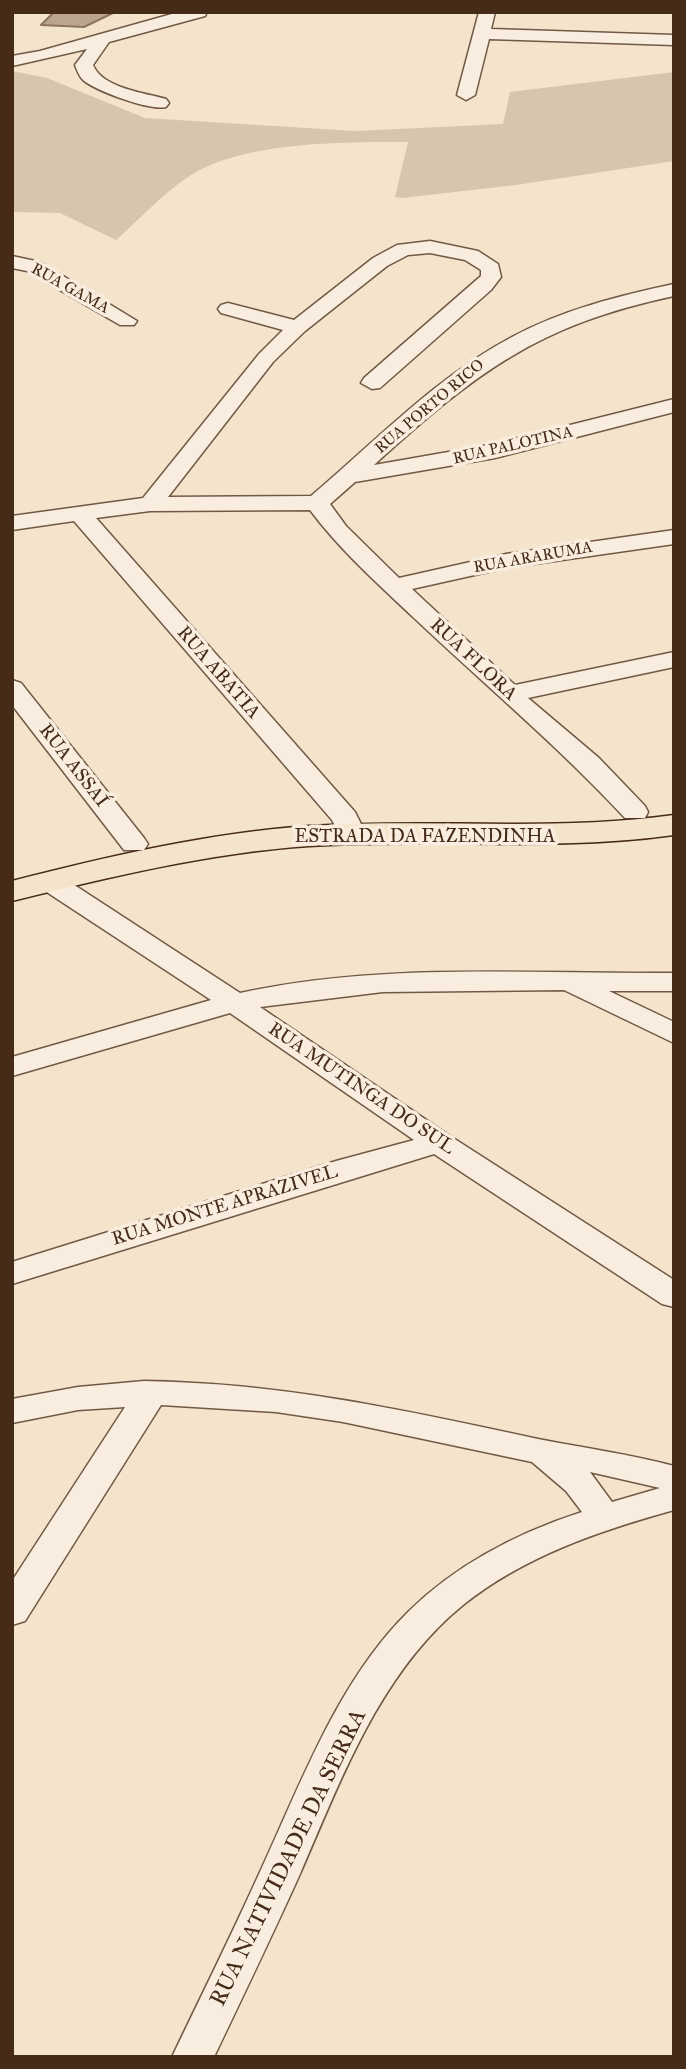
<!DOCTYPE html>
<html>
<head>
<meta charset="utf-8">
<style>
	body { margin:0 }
	#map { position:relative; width:686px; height:2069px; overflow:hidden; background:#f5e4cc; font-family:"IM FELL Great Primer",serif }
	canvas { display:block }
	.frame { position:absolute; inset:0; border:14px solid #462b18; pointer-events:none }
</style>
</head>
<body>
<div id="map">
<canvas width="686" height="2069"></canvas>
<div class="frame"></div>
</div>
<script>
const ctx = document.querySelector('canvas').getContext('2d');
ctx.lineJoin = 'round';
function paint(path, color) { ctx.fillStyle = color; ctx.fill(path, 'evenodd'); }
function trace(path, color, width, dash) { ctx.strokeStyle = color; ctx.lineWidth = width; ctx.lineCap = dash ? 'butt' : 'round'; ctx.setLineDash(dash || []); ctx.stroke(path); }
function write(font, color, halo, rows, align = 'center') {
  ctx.font = font + ' "IM FELL Great Primer",serif'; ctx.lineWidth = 7; ctx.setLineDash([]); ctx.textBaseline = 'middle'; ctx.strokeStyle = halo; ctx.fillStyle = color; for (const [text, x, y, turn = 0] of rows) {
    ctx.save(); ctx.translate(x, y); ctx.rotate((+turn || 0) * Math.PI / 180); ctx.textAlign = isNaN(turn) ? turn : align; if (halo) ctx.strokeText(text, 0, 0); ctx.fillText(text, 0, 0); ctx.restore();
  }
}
const green = new Path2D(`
	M12 71 47 78 145 118 355 131 503 124 510 92 674 72V161L516 185 402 198 395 197 408 142C345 142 242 141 188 177 162 194 139 220 116 240L60 213 12 212Z`);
const water = new Path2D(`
	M54 12H115L84 27 41 25Z`);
const minor = new Path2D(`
	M179 12H207L205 16 109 42 93 65C102 88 145 93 166 99L169 103 166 107C150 111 96 91 83 80 79 76 77 70 75 65L87 49 12 66V56L40 51Z
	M479 12H495L491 29 674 35V45L489 39 475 95 466 100 457 95Z
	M430 241 478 251 498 264 501 277 491 290 380 388 372 389 361 383 364 378 481 276V270L465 260 430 253 408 255 387 266 305 331 273 362 168 497 311 496C376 441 436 377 512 337 562 310 618 296 674 284V296C537 325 475 373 374 465L494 444 674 399V412L495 458 355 482 330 504 346 526 399 578 506 554 674 530V544L506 568 412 589 515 685 674 652V667L528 698 599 758 645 806 648 812 645 818H625C559 747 484 684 413 617 377 583 340 550 310 510L150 511 96 518 355 812 366 834 362 840H342L332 820 74 521 12 530V516L143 498 259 354 283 330 221 313 218 309 221 305 228 303 294 320 373 258 397 245Z
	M12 256 40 262 137 321 134 325H120L27 271 12 268Z
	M12 680 21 683 144 838 148 844 144 850H124L12 705Z
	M49 873 59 875 240 993C382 962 530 974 674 973V991H609L674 1022V1043L564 990 383 992 260 1007 450 1136 674 1280V1307L662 1304 434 1154 12 1284V1262L336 1161 414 1140 230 1013 12 1076V1057L211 1000 39 887 35 881 39 875Z
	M144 1381C282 1383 404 1410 538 1439 584 1448 629 1454 674 1466V1510C599 1531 524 1556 463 1605 380 1672 341 1780 300 1874 272 1936 243 1996 214 2057H172C201 1996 231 1936 259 1874 300 1786 337 1682 408 1612 457 1564 517 1533 582 1512L566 1491 532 1462 343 1422 276 1412 161 1405 25 1621 12 1625V1581L125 1407 78 1410 12 1423V1399L78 1387ZM590 1472 660 1488 612 1502Z`);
const major = new Path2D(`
	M674 815V835C552 852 431 838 309 846 208 853 110 877 12 901V881C110 856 208 833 309 826 431 818 552 832 674 815Z`);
const farStreetnames = [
	["RUA GAMA",70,289,29],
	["RUA PORTO RICO",430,407,-40],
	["RUA PALOTINA",513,446,-13],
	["RUA ARARUMA",533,558,-10]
];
const streetNames = [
	["RUA FLORA",473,660,43],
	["RUA ABATIA",218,673,49],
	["RUA ASSAÍ",73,766,52],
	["ESTRADA DA FAZENDINHA",425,837],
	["RUA MUTINGA DO SUL",361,1089,34],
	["RUA MONTE APRAZIVEL",225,1206,-17]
];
const nearStreetnames = [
	["RUA NATIVIDADE DA SERRA",289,1858,-64]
];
paint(green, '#d7c5ad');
paint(water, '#baa58f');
trace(water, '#8c745f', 2);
trace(minor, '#725945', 3);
trace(major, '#462b18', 3);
paint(minor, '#f8edde');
paint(major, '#f5e4cc');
write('16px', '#462b18', '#f8edde', farStreetnames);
write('19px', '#462b18', '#f8edde', streetNames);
write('23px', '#462b18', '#f8edde', nearStreetnames);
</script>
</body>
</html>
